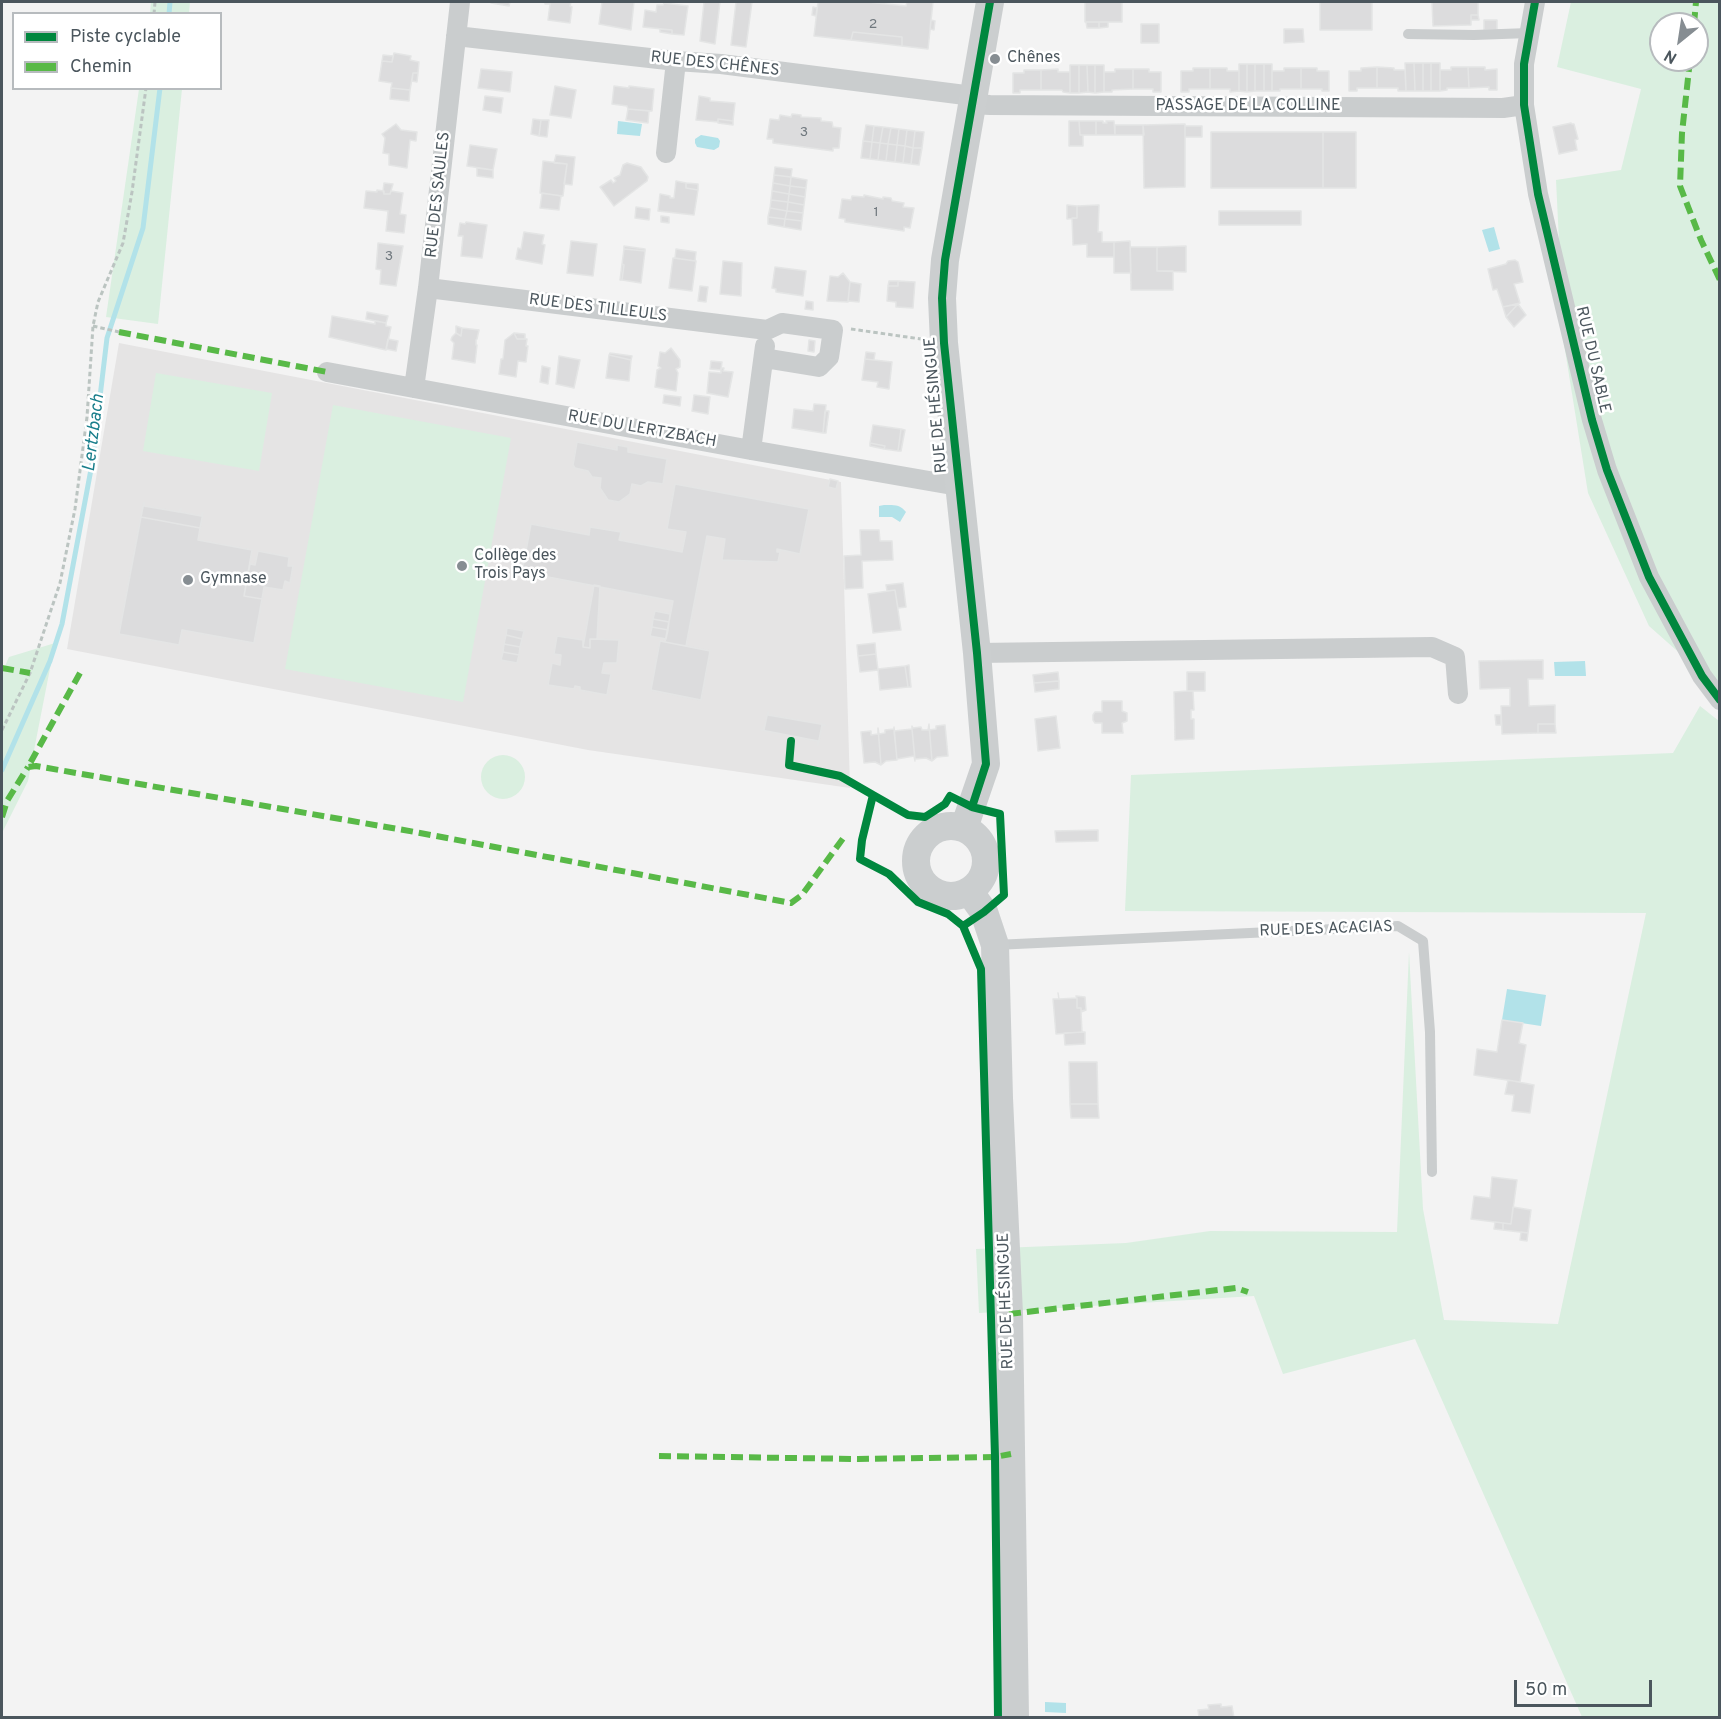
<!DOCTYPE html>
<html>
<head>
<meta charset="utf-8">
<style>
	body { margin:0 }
	#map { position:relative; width:1721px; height:1719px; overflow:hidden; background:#f3f3f3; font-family:Overpass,sans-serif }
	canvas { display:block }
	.frame { position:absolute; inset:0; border:3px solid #4b565d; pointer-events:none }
	.legend { position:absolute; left:12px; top:12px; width:210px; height:78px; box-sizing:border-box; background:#fff; border:2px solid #b7bbbe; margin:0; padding:8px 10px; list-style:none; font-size:18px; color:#4b565d }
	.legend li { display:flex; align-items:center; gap:12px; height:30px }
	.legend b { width:30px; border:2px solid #b7bbbe }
	.north { position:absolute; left:1649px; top:12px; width:60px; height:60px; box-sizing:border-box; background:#fff; border:2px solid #b7bbbe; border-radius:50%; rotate:210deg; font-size:16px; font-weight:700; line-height:24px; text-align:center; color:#4b565d }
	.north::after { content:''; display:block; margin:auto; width:21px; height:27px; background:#868d92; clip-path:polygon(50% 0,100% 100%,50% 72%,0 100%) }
	.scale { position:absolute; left:1514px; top:1680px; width:138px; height:27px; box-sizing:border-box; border:3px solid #4b565d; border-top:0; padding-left:8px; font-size:18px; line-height:21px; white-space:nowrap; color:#4b565d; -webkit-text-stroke:4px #fff; paint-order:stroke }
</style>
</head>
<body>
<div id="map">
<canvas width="1721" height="1719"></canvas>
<div class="frame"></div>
<ul class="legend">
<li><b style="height:8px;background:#00873e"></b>Piste cyclable</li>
<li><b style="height:8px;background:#58b947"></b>Chemin</li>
</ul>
<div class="north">N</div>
<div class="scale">50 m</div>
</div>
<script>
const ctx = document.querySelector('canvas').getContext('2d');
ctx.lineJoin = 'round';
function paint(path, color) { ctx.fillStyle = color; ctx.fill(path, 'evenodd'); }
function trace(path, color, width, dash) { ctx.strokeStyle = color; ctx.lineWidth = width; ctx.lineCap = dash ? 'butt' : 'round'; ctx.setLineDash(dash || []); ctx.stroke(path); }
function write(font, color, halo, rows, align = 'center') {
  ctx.font = font + ' Overpass,sans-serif'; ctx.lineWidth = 5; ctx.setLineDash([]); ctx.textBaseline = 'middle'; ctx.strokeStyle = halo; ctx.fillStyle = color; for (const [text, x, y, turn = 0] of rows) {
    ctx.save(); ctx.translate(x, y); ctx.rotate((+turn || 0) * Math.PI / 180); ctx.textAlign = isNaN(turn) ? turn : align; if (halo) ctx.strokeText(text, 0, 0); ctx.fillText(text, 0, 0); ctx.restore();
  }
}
const education = new Path2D(`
	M119 343 841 482 850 788 588 750 67 649Z`);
const green = new Path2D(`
	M151 2H190L189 13H150Z
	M1571 2H1719V688L1649 626 1588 493 1564 344 1556 180 1621 170 1641 89 1557 67ZM1661 24H1697V60H1661Z
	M139 89H182L158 324 106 317Z
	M156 373 272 393 259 471 143 451Z
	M333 405 511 438 463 702 285 669Z
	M55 643 28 781 2 833V673L9 657Z
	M1700 706 1719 721V1717H1582L1415 1339 1283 1374 1254 1296 979 1313 976 1249 1126 1243 1210 1231 1397 1232 1409 952 1423 1209 1444 1320 1558 1324 1646 913 1125 911 1131 775 1673 753Z
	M481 777a22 22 0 1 1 44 0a22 22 0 1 1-44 0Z`);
const water = new Path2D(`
	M618 121 642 124 640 136 617 134Z
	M701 135 718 138 720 141 719 147 714 150 697 147 695 143V139Z
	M1494 227 1500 249 1489 252 1482 230Z
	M884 505C893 505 900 504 906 512L900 522 892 517H879V506Z
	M1585 661 1586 676H1555L1554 662Z
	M1507 989 1546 995 1541 1026 1502 1020Z
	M1045 1702 1066 1703V1713L1045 1712Z`);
const stream = new Path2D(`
	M169 14 170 2
	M2 770 50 661 62 624 92 464 107 338 143 228 160 88`);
const building = new Path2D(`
	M491 2H510L509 6 491 3Z
	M545 2H571L570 6 572 7 570 23 548 20 550 4H545Z
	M602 2H634L631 30 599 24Z
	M704 2H720L715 44 700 41Z
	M736 2H752L746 47 731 45Z
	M818 2H867L906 6 907 2H933L928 49 902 46V37L853 32 851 40 814 36Z
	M1085 2H1122V22H1085Z
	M1320 2H1372V30H1320Z
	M1432 2H1478V15H1471V25L1433 26Z
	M664 3 688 6 684 35 672 34V30L643 27 645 10 656 12 657 5H663Z
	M813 7 817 8 816 16 812 15Z
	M1471 15H1478L1479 20H1471Z
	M931 20 935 21 934 30 930 29Z
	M1484 20H1497V30H1484Z
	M1086 22H1099V28H1087Z
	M1099 22H1108V27L1099 28Z
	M1141 24H1159V43H1141Z
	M660 29 672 30V34L660 32Z
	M1284 29H1303L1304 42 1284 43Z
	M853 32 902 37V46L851 40Z
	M394 53 411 56 410 60 419 62 418 73H413L410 90 391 88 392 83 379 81 382 61 392 62Z
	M383 55 393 56 392 62 382 61Z
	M1405 63H1414L1415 91H1406Z
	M1414 63H1423V91H1415Z
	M1423 63H1431V91H1423Z
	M1431 63H1440V91H1431Z
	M1239 64H1247V92L1239 91Z
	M1247 64H1255V91L1247 92Z
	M1255 64H1264V91H1255Z
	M1264 64H1272V91H1264Z
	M1070 65H1079V93H1070Z
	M1079 65H1087L1088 92 1079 93Z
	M1087 65H1095V93L1088 92Z
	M1095 65H1104V92L1095 93Z
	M1377 67 1394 68V70H1405L1406 91H1398V88H1377Z
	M1377 67V88H1357V91H1349V71H1361V68Z
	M1451 67H1468L1469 88H1447V90L1440 91V70H1451Z
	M1468 67H1485V70L1497 69V90H1489V87L1469 88Z
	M1193 68H1210V89H1189V92H1181V71H1193Z
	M1210 68H1227V71H1239V91L1230 92V89H1210Z
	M1284 68H1301V89H1280V91H1272V71H1284Z
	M1301 68H1317V71H1329V91H1322V89H1301Z
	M481 69 512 72 510 92 478 88Z
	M1058 69V72H1070V93L1063 92 1062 90H1041V70Z
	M1115 69H1133V89L1112 90V92H1104V72H1115Z
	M1133 69H1149V72H1161V92H1153V89H1133Z
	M1024 70H1041V90H1020V93H1013V73H1024Z
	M413 73H418L417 82 412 81Z
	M555 86 576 90 571 118 550 115Z
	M614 86 629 88V86L654 89 652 111 628 109 627 106 612 104Z
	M391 88 410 90 409 101 390 99Z
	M485 96 503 98 501 113 483 110Z
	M699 96 710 98V101L735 103 733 121 718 119V122L696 120Z
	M628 109 649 111 648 123 626 120Z
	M792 114 801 115V117L821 118V121L832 122 833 127 841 128 839 148H833V151L773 143V139H767L770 119 779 120 780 115 791 117Z
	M533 119 541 120 539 136 531 134Z
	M718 119 733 121V125L718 123Z
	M541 120H549L547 137 539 136Z
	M1069 121H1079L1080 135H1083V146H1069Z
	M1079 121H1096V135H1080Z
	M1096 121H1103V123H1107L1106 121H1114L1115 135H1096Z
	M1571 123 1572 124H1574L1578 139 1575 140 1577 150 1559 154 1553 127Z
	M396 124 401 130 417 132 416 141 410 140 407 168 389 165V154L383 153 385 138 382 134Z
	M1185 124V187L1144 188 1143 125Z
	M866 125 874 126 872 142 863 141Z
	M1115 125H1143L1144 135H1115Z
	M874 126 883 127 880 143 872 142Z
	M1185 126H1202V137H1185Z
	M883 127 891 128 888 144 880 143Z
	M891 128 899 129 897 145 888 144Z
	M899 129 907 130 905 146 897 145Z
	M907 130 915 131 913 148 905 146Z
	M915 131 924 132 922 148H913Z
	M1211 132H1323V188H1211Z
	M1323 132H1356V188H1323Z
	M863 141 872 142 870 159 861 158Z
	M872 142 880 143 878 160 870 159Z
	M880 143 888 144 886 161 878 160Z
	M888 144 897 145 895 162 886 161Z
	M470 145 497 149 493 170 467 166Z
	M897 145 905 146 903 163 895 162Z
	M905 146 913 148 911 164 903 163Z
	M913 148H922L919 165 911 164Z
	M556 155 575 157 572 185 564 184 567 164 554 163Z
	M543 161 567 164 563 196 540 193Z
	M627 163 641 167 648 177 647 181 614 206 600 187 611 180 613 183 616 181 614 178 620 175 623 165Z
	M775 167 792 169 791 177 774 175Z
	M477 168 493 170V178L477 176Z
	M774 175 791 177 790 186 773 183Z
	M791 177 807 180 806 188 790 186Z
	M676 181 686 183V188L698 190 694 215 658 211 660 194 670 196V198H674Z
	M384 183 393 184 390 194H384L383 191Z
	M686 183 698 184V190L686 188Z
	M773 183 790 186 789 194 772 191Z
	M790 186 806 188 805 197 789 194Z
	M377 190 384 191V194H390L391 191 403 193 400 214 406 215 404 233 386 231 388 211 364 208 366 191 377 192Z
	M772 191 789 194 788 202 771 200Z
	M542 193 561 196 559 210 540 208Z
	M789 194 805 197 804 205 788 202Z
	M864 195 883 199V197L891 198 892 201 904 203 903 207 914 208 910 228 904 227V231L845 222V219L839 218 842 199 851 200 852 196 864 197Z
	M771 200 788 202 787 211 770 208Z
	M788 202 804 205 803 213 787 211Z
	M1067 205 1077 206V218L1067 219Z
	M1099 205 1098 232H1102V242H1114V257H1087V244L1073 245 1072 218H1077V206Z
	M636 207 650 209 649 220 635 218Z
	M770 208 787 211 785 219 768 217Z
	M787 211 803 213 802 221 785 219Z
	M1219 211H1301V225H1219Z
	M661 216 669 217V223L661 222Z
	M768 217 785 219 784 227 768 224Z
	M785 219 802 221 801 230 784 227Z
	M466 222 487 225 482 258 461 256 463 236H458L460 223 465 224Z
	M524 232 544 235 542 244 545 245 542 264 516 259 518 248 521 249Z
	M571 241 597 244 593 276 567 273Z
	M1130 241 1131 273H1114V242Z
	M378 243 403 246 396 286 380 284 381 270 376 269Z
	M624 246 645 249V251L624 249Z
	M1186 246V272L1157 271V247Z
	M1130 247H1157V271H1173V290H1131Z
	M624 249 645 251 641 283 622 280 624 265 622 264Z
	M676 249 696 252 695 261 675 258Z
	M673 258 696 261 692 291 669 288Z
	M1515 260 1518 262 1523 282 1514 284 1520 303 1503 307 1497 289 1493 290 1488 269 1506 264 1508 261Z
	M723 261 742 263 741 296 720 294Z
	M622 264 624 265 622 280H620Z
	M775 267 806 271 803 296 776 292V289L772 288Z
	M843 273 850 282 848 302 827 301 830 276 838 277Z
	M889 281H898V286H888Z
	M898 281 915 282 913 308 896 307V302L887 301 888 286H898Z
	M850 282 861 284 859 302 848 301Z
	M700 286 708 287 706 302 698 301Z
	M806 301 813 302V310L805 309Z
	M1518 304 1506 317 1503 307Z
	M1518 304 1526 315 1514 327 1506 317Z
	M367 312 388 316 386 323 366 319Z
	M332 316 375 324V321L386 323V326L391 327 386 350 329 337Z
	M456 326 462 328 461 336 456 333Z
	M462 328 479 330 477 339 476 340V345H477L475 363 452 359 454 343 451 340 452 337 456 333 461 336Z
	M514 333 517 339H527L526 346H528L526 362 518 361 516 377 499 374 501 359H503L505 340Z
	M514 333 525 334V339H517Z
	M388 339 398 341 396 351 386 349Z
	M809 340 815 341 814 352 808 351Z
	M671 348 680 360V367L676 369 678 373 676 391 655 387 657 370 661 368 658 366 660 352 665 353Z
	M866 352 875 353 874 360 865 359Z
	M610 353 632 356 631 360 609 355Z
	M609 355 631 360 629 381 606 378Z
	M559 356 580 360 574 388 556 384Z
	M865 359 892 362 889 389 877 387 878 382 862 380Z
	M711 361 722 362 721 370 710 369Z
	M542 366 550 368 548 384 540 382Z
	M721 368H724L723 371 733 372 728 397 707 393 709 372 721 373Z
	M664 395 681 397 680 406 663 403Z
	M694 395 710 397 708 414 692 411Z
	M814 404 826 405 823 433 792 428 794 409 813 411Z
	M825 411H829L826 433H823Z
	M873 425 901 429 898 451 884 449 885 446 870 443Z
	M901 429 905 430 901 451H898Z
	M577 442 617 450V445L628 447V452L667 459 663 484 648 482 641 486 632 484 630 494 619 502 608 500 600 488 601 478 592 477 588 471 575 468 573 465Z
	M870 443 885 446 884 449 870 446Z
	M830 479 838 481 836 489 828 487Z
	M675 484 809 509 800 554 777 549V552H780L778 562 722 560 725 539 707 536 686 646 665 642 673 601 522 572 531 524 589 535 590 527 621 532 619 540 682 552 686 532 667 529Z
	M144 502V506L179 512 180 509H181L180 512 201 516 202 513H203L200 528 141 517Z
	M141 517 200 528 198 540 252 550 244 596 262 599 254 643 182 630 179 645 119 634Z
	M860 530H879L880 541H892L893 560 862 561 863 588 845 589 844 556 861 555Z
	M258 551 289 557 288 566H293L290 583 285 581 283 590 264 587 262 599 244 596 250 564 255 565Z
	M903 583 906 607 898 608 895 590 887 591 886 585Z
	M594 585 600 586 597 639H590V648L583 647Z
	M895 590 901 630 873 633 868 594Z
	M655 611 670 614 669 622 653 619Z
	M653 619 669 622 668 630 652 627Z
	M652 627 668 630 666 639 650 636Z
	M507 628 524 631 522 639 506 635Z
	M506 635 522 639 520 647 504 644Z
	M557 636 583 640V647L590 648V639L619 640 617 663H604L602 673 611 674 607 695 580 690V687L575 686 574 689 548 685 552 663 560 665 561 655 554 654Z
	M660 641 710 651 701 700 651 690Z
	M875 643 876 654 858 656 857 645Z
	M504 644 520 647 519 655 503 652Z
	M503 652 519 655 517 663 501 660Z
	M876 654 878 670 860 672 858 656Z
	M1543 660V679H1528L1529 706 1555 705V724H1538V733L1502 734 1501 706H1510V688L1480 689 1479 661Z
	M909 665 911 687H908L905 666Z
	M905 666 908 687 880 690 878 669Z
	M1058 672 1059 681 1034 683 1033 675Z
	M1187 672H1205V691H1187Z
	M1059 681V689L1035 692 1034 683Z
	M1187 691H1193L1194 710H1191V719H1194V739L1175 740 1174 692Z
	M1102 701H1122V711L1127 713V721L1122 723 1123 733H1102V723H1095L1093 720V715L1095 712H1102Z
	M768 711V715L826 725H822L818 745V741L761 730H764Z
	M1495 715H1501V725H1496Z
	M1056 716 1060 748 1038 751 1035 719Z
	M929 724 932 761 926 758 915 759 912 729V726L913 728 921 727 922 730H928Z
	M1538 724H1555L1556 733H1538Z
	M929 725V730L936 729V726L945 725 948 756 937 757 932 761Z
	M894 727 897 760 886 761 881 765 878 728 879 734 885 733V730L894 729Z
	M878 728 881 765 875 762 864 763 861 732 871 731V735L878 734Z
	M912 729 915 761 914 756 897 759 894 731Z
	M1098 830V841L1056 842 1055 831Z
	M1058 993 1059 999 1077 998V1008H1081V1011L1086 1010 1081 1012 1082 1032 1056 1034 1053 999H1059Z
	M1076 996 1085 997 1086 1010 1081 1011V1008H1077V998Z
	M1502 1020 1523 1023 1519 1043 1526 1045 1520 1082 1474 1075 1477 1049 1497 1052Z
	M1085 1032V1044L1065 1045 1064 1033Z
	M1069 1062H1097L1098 1104H1070Z
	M1508 1080 1534 1085 1530 1113 1512 1111 1514 1095 1505 1094Z
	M1070 1104H1098L1099 1118H1071Z
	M1492 1177 1517 1180 1511 1224 1471 1219 1474 1196 1490 1198Z
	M1513 1207 1531 1210 1528 1233 1503 1230V1223L1511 1224Z
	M1495 1222 1503 1223V1230L1494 1229Z
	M1521 1232 1528 1233 1527 1241 1520 1240Z
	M1221 1704V1707L1232 1706 1234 1718H1199L1198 1710 1209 1709 1208 1705Z`);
const path = new Path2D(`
	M154 14 155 2
	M93 326 119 332
	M851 329 921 339
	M2 730 30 673 60 583 75 509 87 417 93 326 98 302 123 243 132 192 146 88`);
const lane = new Path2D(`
	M1408 34 1474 35 1529 33
	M995 945 1398 926 1423 941 1430 1032 1432 1172`);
const street = new Path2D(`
	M1535 2 1524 64V105L1538 194 1592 420 1607 470 1649 577 1702 676 1720 700
	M456 36 676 61 721 64 973 96
	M972 104 990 105 1503 108 1524 105
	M666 153 676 61
	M428 288 767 330 782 323 833 330 829 357 819 367 764 358
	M327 372 751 450 958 486
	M414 388 428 288 460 2
	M751 450 765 346
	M977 653 1432 647 1455 657 1458 694`);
const secondary = new Path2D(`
	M916 861a35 35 0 1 1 70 0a35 35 0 1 1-70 0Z
	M964 828 986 764 977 653 944 343 942 298 945 260 990 2
	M969 891 984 912 995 945 999 1098 1009 1314 1015 1718`);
const quiet = new Path2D(`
	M1694 24 1696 2
	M1690 60 1682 133 1680 186 1701 240 1720 280
	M119 332 327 372
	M2 668 30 673
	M80 673 28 767 36 766 415 832 791 903 802 895 844 837
	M2 817 7 801 28 767
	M1009 1314 1236 1288 1248 1292
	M659 1456 858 1459 995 1457 1011 1454`);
const cycleway = new Path2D(`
	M1535 2 1524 64V105L1538 194 1592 420 1607 470 1649 577 1702 676 1720 700
	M791 741 789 765 840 776 873 795 862 840 860 859 889 874 918 902 948 914 963 926 981 969 995 1457 998 1718
	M873 795 908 815 925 817 945 804 950 796 972 807 1000 814 1004 895 984 912 963 926
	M972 807 986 764 977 653 944 343 942 298 945 260 990 2`);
const markers = [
	[995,59,6,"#868d92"],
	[462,566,6,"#868d92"],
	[188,580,6,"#868d92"]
];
const numberNames = [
	["2",873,25],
	["3",804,133],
	["1",876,213],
	["3",389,257]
];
const poiNames = [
	["Chênes",1007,59],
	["Collège des",474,557],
	["Trois Pays",474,575],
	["Gymnase",200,580]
];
const streetNames = [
	["RUE DES CHÊNES",715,65,6],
	["PASSAGE DE LA COLLINE",1248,107],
	["RUE DES SAULES",439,195,-84],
	["RUE DES TILLEULS",598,309,7],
	["RUE DU SABLE",1592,360,77],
	["RUE DE HÉSINGUE",937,405,-95],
	["RUE DU LERTZBACH",642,430,10],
	["RUE DES ACACIAS",1326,930,-2],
	["RUE DE HÉSINGUE",1007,1301,-92]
];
const waterNames = [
	["Lertzbach",95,433,-83]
];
paint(education, '#e5e4e4');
paint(green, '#daefe0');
paint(water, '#b2e2e9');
trace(stream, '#b2e2e9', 5);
paint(building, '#dcdcdd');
trace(building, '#e4e5e5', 1.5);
trace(path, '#bbc4c1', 3, [4.5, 3]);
trace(lane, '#cacdce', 10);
trace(street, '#cacdce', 20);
trace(secondary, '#cbcecf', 28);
trace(quiet, '#58b947', 6, [12, 6]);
trace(cycleway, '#00873e', 8);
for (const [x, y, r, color] of markers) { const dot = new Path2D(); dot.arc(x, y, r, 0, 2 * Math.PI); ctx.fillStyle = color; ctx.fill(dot); trace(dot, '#fff', 2); }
write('14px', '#70787e', null, numberNames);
write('16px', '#4b565d', '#fff', poiNames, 'left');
write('16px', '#4b565d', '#fff', streetNames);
write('italic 18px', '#197e8b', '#fff', waterNames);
</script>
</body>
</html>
